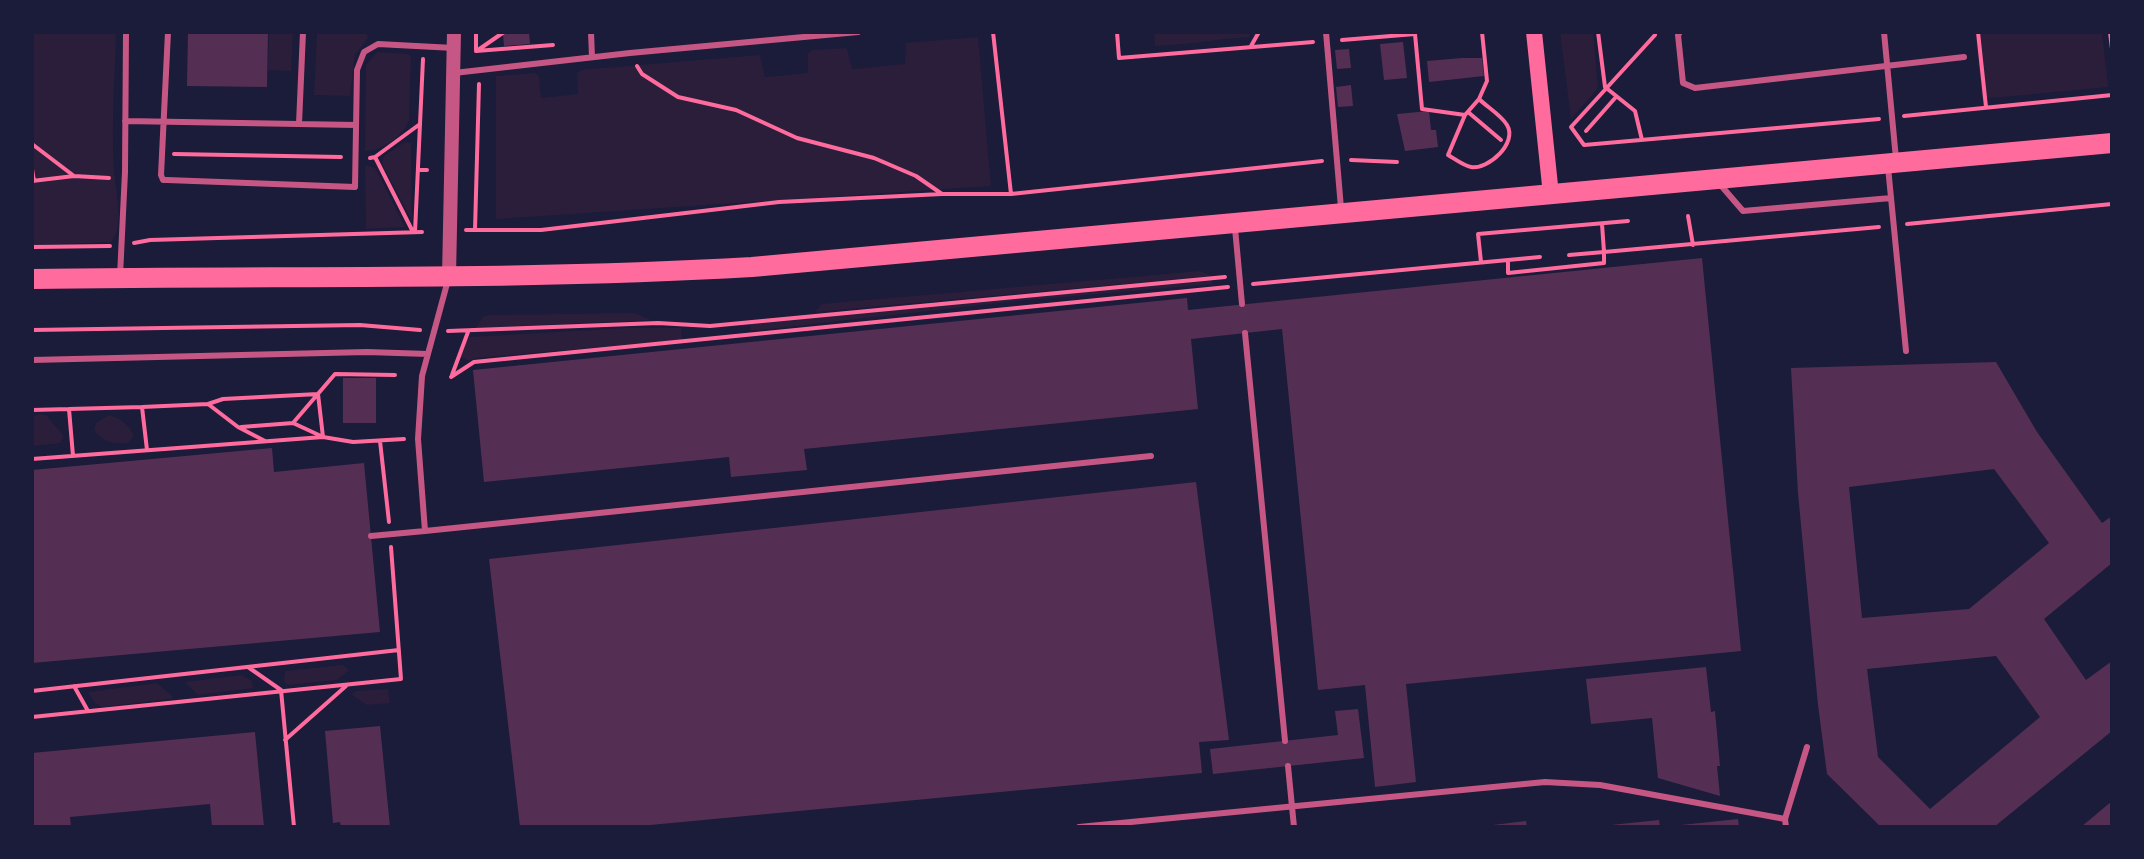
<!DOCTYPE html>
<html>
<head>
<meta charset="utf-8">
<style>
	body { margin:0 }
	#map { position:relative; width:2144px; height:859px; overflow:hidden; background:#1b1b3a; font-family:Rubik,sans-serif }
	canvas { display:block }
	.frame { position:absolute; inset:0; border:34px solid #1b1b3a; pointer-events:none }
</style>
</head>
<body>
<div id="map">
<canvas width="2144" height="859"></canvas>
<div class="frame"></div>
</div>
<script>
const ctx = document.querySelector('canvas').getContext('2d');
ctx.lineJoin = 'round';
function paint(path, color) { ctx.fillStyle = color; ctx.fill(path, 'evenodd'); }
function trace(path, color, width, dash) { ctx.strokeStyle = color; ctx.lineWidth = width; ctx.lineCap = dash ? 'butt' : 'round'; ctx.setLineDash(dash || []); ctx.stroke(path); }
const green = new Path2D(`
	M32 32H116C115 77 111 124 114 169 115 188 125 228 111 242L32 245Z
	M269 32H293L291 71 268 70Z
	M317 32H366L368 38 355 55 350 96 314 95Z
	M1154 32H1252L1249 37C1217 39 1187 45 1155 46Z
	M1560 32H1593L1598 88 1571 119Z
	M1975 32H2102L2108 87 1982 99Z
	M978 37 991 186 496 219V76L535 73 539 76 541 98 578 94 577 74 581 70 760 55 765 77 808 73V54L812 50 847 48 852 69 905 64 906 43Z
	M377 52 408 54 411 56 409 120C404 136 382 151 365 151L366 65Z
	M405 142 411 143 412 221 382 164 384 156Z
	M365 165 375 168 405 227 366 229Z
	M1200 271 1211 276 815 312 822 304Z
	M1212 280V284L1018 301 751 331 750 323Z
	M635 313 651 320 476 328 483 317 490 315Z
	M628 328H681L682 340 476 358 469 361 460 357 469 337Z
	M38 414 46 415 64 436 60 443 32 446V417Z
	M109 415C122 419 127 423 134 436L128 443C113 444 102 442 94 430L96 423Z
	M343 665 349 670 337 680 287 685 284 681 285 671Z
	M242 675 252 681 253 688 198 695 185 682Z
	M157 683 173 697 171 699 102 707 94 702 88 692Z
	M388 689 390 703 367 705 352 695 356 691Z`);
const building = new Path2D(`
	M188 32H268L267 87 187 86Z
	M529 32 530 44 504 46 503 34Z
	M1403 42 1407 78 1384 80 1380 44Z
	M1349 49 1351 68 1337 69 1335 50Z
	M1462 58H1482L1484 76 1429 82 1427 61Z
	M1351 85 1353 106 1338 107 1336 87Z
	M1429 111 1431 130H1436L1438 147 1405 151 1397 114Z
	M1702 258 1741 651 1406 684 1416 782 1375 787 1365 685 1318 690 1282 329 1191 339 1198 409 804 449 807 470 731 477 729 457 484 482 473 370 1187 298 1188 310Z
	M1996 362 2037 432 2102 523 2112 516V563L2044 619 2086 680 2112 661V731L1994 827H1881L1827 774 1818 705 1798 493 1791 368ZM1994 469 2049 543 1969 609 1862 618 1849 487ZM1996 656 2040 717 1930 809 1878 757 1867 669Z
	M343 378H376V423H343Z
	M272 448 274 472 364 463 380 632 32 663V470Z
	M1196 482 1229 740 1199 742 1202 773 629 827H520L489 559Z
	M1706 667 1711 712 1715 711 1720 766H1717L1720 796 1658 778 1652 718 1591 724 1586 679Z
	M1358 709 1364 758 1213 774 1210 749 1338 735 1335 711Z
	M380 726 390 827H341L340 822 333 823 325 731Z
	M255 732 264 827H212L210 804 70 817 71 827H32V753Z
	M2112 801V827H2081Z
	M1738 819 1739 827H1681V825Z
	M1659 820 1660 827H1611V825Z
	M1526 821 1527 827H1493V825Z`);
const path = new Path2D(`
	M1117 32 1119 58 1313 42
	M1598 32 1605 87 1635 111 1642 140
	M1655 32V35L1571 127 1584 145 1879 119
	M1978 32 1986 107
	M2110 32 2112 49
	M1342 40 1415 34 1422 109 1465 115
	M1251 46 1259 32
	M476 50V32
	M478 50 504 32
	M476 51 553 45
	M637 66 642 74 678 97 736 110 797 138 874 158 916 176 942 194
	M1479 99C1487 107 1501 115 1507 125 1518 143 1488 170 1471 167 1464 166 1455 159 1448 155L1465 115 1479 99 1487 81 1482 32
	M1468 112 1501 140
	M1904 116 2112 95
	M1586 131 1616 97
	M32 144 74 176
	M174 154 341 157
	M375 157 413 232
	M370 158 375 157 420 124
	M1351 160 1397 162
	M32 169 34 181
	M419 170H427
	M32 181 74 176 109 178
	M1011 194 1322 161
	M1688 216 1693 245
	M1907 224 2112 204
	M466 230H541L779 202 942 194H1011L993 32
	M475 230 479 84
	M415 232 423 59
	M134 243 150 240 422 232
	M32 247 110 246
	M1569 255 1604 252 1602 224
	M1508 260 1540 257
	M1481 262 1478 234 1628 221
	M1253 284 1508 260V273L1604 263V252L1879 227
	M32 330 360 325 420 330
	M448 331 658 323 710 326 1225 277
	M452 375 468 332
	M451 377 474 362 1228 287
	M208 404 223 399 318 394 323 437
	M142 407 208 404 238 427 265 441
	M69 409 142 407 147 450
	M32 410 69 409 73 456
	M293 423 335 374 395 375
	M241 427 293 423 321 436
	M380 441 389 522
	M32 459 323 437 353 442 404 439
	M248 667 281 690 294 827
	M74 686 88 711
	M32 691 399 650
	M32 717 401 679 391 547
	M285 740 346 686`);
const service = new Path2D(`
	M168 32 161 175 163 180H167L355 187 357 70 364 52 378 44 454 48
	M591 32 592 57
	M1326 32 1341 208
	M1680 32 1678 35 1683 83 1695 88 1964 57
	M1884 32 1896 159
	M454 73 630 53 858 32
	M125 121 356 125
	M299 124 303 32
	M1888 167 1906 351
	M1718 182 1743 211 1891 198
	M1235 228 1242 304
	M120 276 125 172 126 32
	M448 280 422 376 418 439 425 531 1151 456
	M1245 333 1285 741
	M32 360 367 352 428 354
	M371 536 425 531
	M1288 766 1294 827
	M1079 827 1545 782 1600 785 1785 819
	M1786 827 1785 819 1807 747`);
const tertiary = new Path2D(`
	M449 276 454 32`);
const secondary = new Path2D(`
	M1534 32 1551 195`);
const primary = new Path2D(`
	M32 279C272 275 512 281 752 267L2112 143`);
paint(green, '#2a1e3b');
paint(building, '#542f53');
trace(path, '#ff6b9d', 4);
trace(service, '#c65784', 6);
trace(tertiary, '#c65784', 14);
trace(secondary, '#ff6b9d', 16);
trace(primary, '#ff6b9d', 20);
</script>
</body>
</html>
